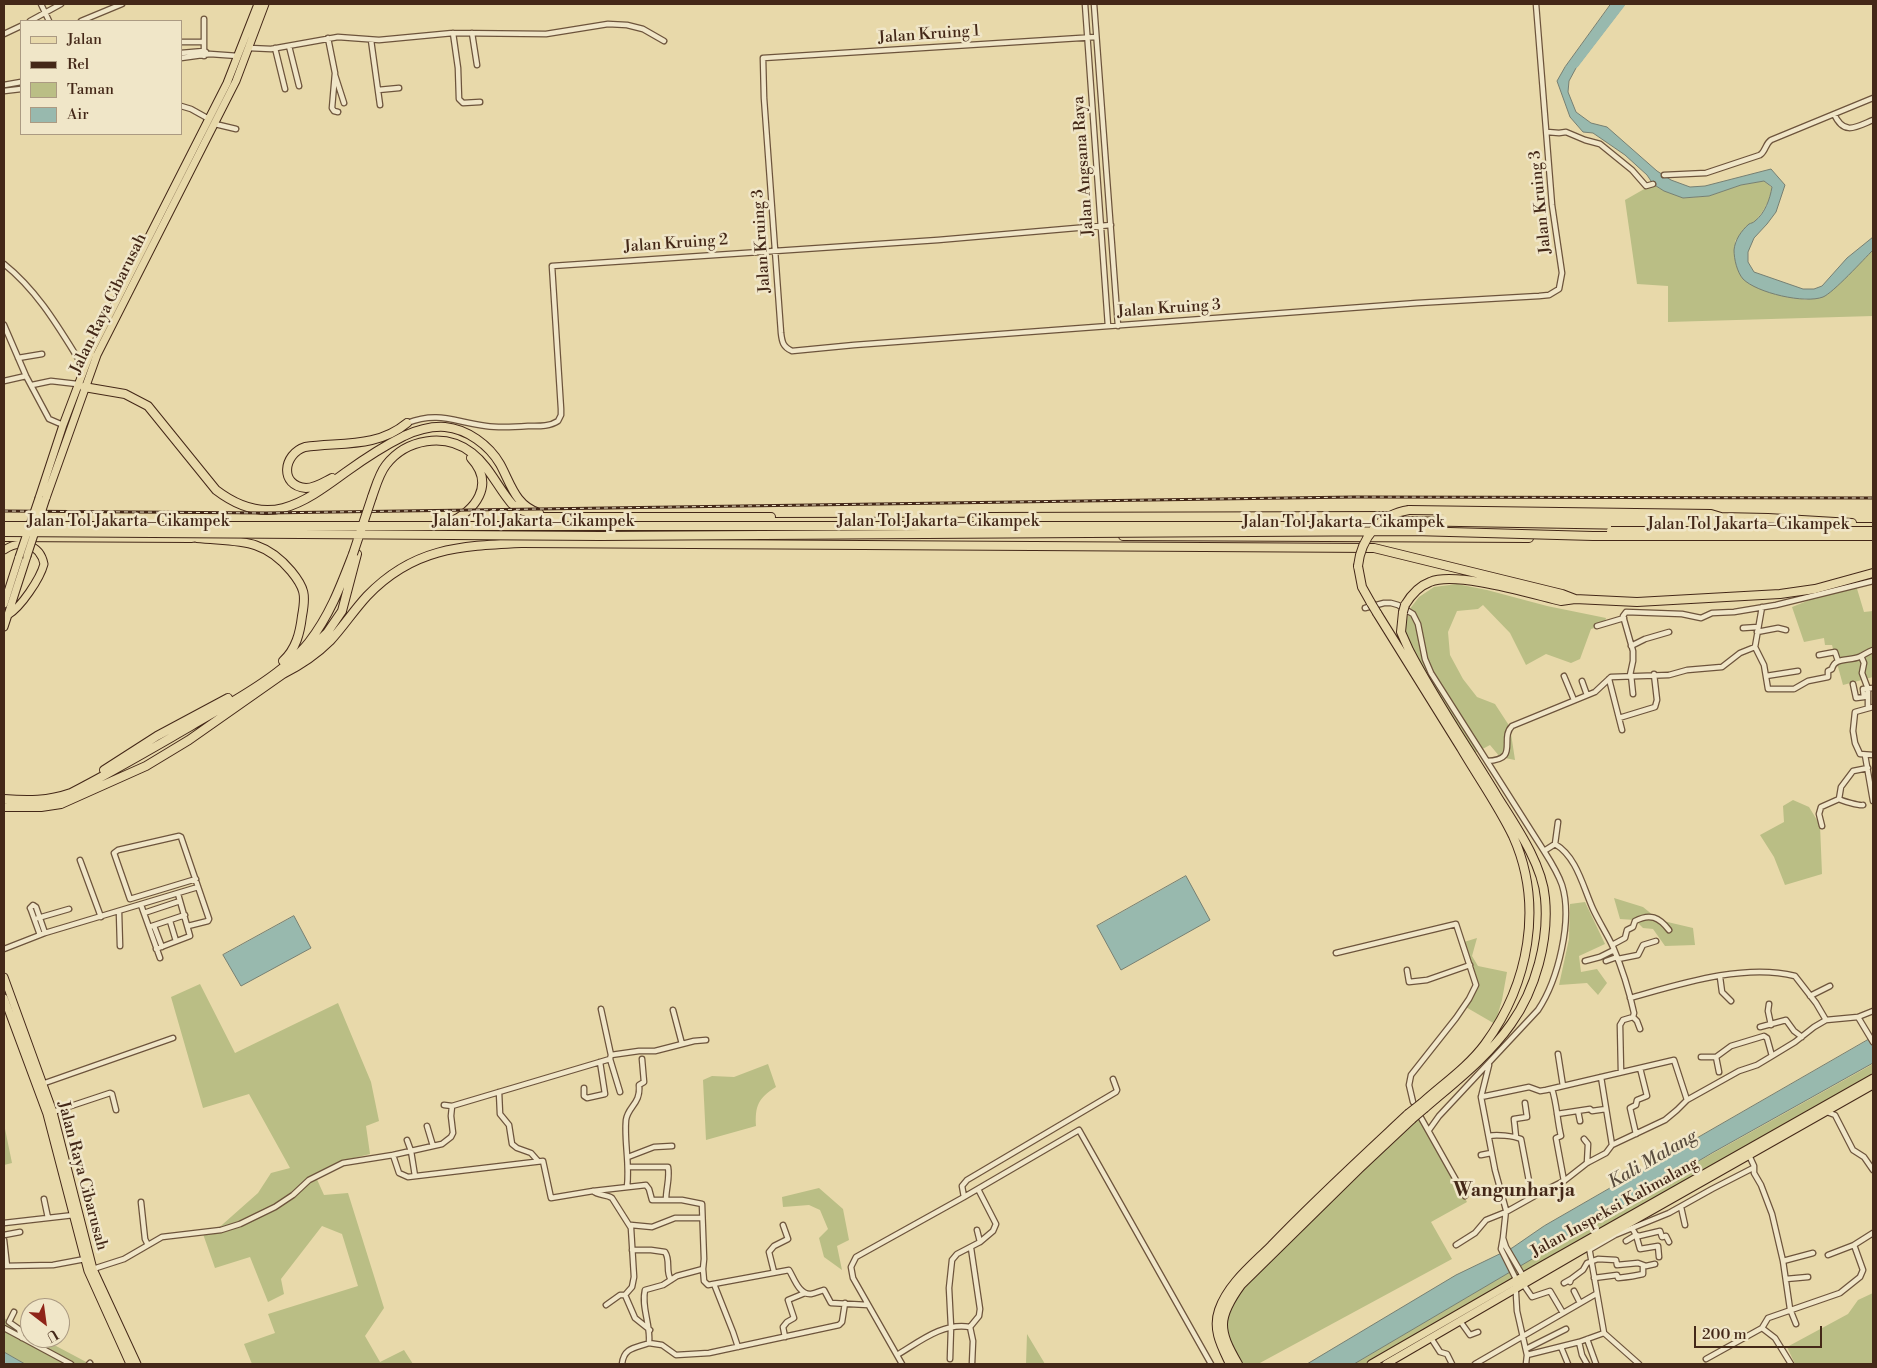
<!DOCTYPE html>
<html>
<head>
<meta charset="utf-8">
<style>
	body { margin:0 }
	#map { position:relative; width:1877px; height:1368px; overflow:hidden; background:#e8d9aa; font-family:"Libre Bodoni",serif }
	canvas { display:block }
	.frame { position:absolute; inset:0; border:5px solid #442818; pointer-events:none }
	.legend { position:absolute; left:20px; top:20px; width:162px; height:115px; box-sizing:border-box; background:#f0e6c8; border:1px solid #ab9a82; margin:0; padding:6px 9px; list-style:none; font-size:15px; color:#442818 }
	.legend li { display:flex; align-items:center; gap:10px; height:25px }
	.legend b { width:25px; border:1px solid #ab9a82 }
	.north { position:absolute; left:20px; top:1298px; width:50px; height:50px; box-sizing:border-box; background:#f0e6c8; border:1px solid #ab9a82; border-radius:50%; rotate:150deg; font-size:14px; font-weight:700; line-height:20px; text-align:center; color:#442818 }
	.north::after { content:''; display:block; margin:auto; width:18px; height:22px; background:#8f2418; clip-path:polygon(50% 0,100% 100%,50% 72%,0 100%) }
	.scale { position:absolute; left:1694px; top:1326px; width:128px; height:22px; box-sizing:border-box; border:2px solid #442818; border-top:0; padding-left:6px; font-size:15px; line-height:18px; white-space:nowrap; color:#442818; -webkit-text-stroke:4px #f0e6c8; paint-order:stroke }
</style>
</head>
<body>
<div id="map">
<canvas width="1877" height="1368"></canvas>
<div class="frame"></div>
<ul class="legend">
<li><b style="height:6px;background:#e8d9aa"></b>Jalan</li>
<li><b style="height:6px;background:#442818"></b>Rel</li>
<li><b style="height:14px;background:#babe85"></b>Taman</li>
<li><b style="height:14px;background:#98b9ae"></b>Air</li>
</ul>
<div class="north">U</div>
<div class="scale">200 m</div>
</div>
<script>
const ctx = document.querySelector('canvas').getContext('2d');
ctx.lineJoin = 'round';
function paint(path, color) { ctx.fillStyle = color; ctx.fill(path, 'evenodd'); }
function trace(path, color, width, dash) { ctx.strokeStyle = color; ctx.lineWidth = width; ctx.lineCap = dash ? 'butt' : 'round'; ctx.setLineDash(dash || []); ctx.stroke(path); }
function write(font, color, halo, rows, align = 'center') {
  ctx.font = font + ' "Libre Bodoni",serif'; ctx.lineWidth = 5; ctx.setLineDash([]); ctx.textBaseline = 'middle'; ctx.strokeStyle = halo; ctx.fillStyle = color; for (const [text, x, y, turn = 0] of rows) {
    ctx.save(); ctx.translate(x, y); ctx.rotate((+turn || 0) * Math.PI / 180); ctx.textAlign = isNaN(turn) ? turn : align; if (halo) ctx.strokeText(text, 0, 0); ctx.fillText(text, 0, 0); ctx.restore();
  }
}
const green = new Path2D(`
	M1764 181 1772 188C1768 211 1752 225 1735 241L1758 288 1806 300 1838 285 1873 250V316L1668 322V286L1637 284 1625 200 1653 184 1664 191 1684 198 1709 196 1741 185Z
	M1855 582 1864 612 1873 611V677L1843 685 1832 645H1825L1824 638 1804 642 1792 607Z
	M1457 584 1487 590 1547 606 1606 618 1604 625 1591 629 1580 659 1571 663 1546 654 1526 665 1510 633 1483 605 1478 609 1457 611 1448 632 1450 655 1463 679 1477 697 1495 704 1510 727 1515 760 1500 757 1490 745 1475 753 1411 649 1405 629 1409 610 1419 597 1434 587Z
	M1793 800 1809 807 1820 825 1822 874 1785 885 1774 857 1760 835 1784 822 1783 806Z
	M1614 898 1643 907 1659 920 1693 928 1695 945 1665 946 1653 929 1643 928 1635 920 1620 919Z
	M1585 902 1605 944 1579 956 1581 972 1597 969 1607 983 1598 995 1587 983 1559 985 1569 939 1570 904Z
	M1477 938 1472 956 1478 966 1507 972 1502 1000 1495 1024 1464 1006 1476 985 1464 942Z
	M200 984 235 1053 338 1003 371 1082 379 1121 366 1126 370 1154 342 1161 315 1175 324 1195 348 1193 384 1308 365 1336 380 1362 404 1350 413 1364H252L244 1344 275 1333 268 1314 358 1286 342 1234 322 1226 281 1279 284 1294 268 1302 250 1257 215 1268 203 1234 214 1232 258 1193 271 1173 290 1168 249 1094 203 1108 171 997Z
	M768 1064 776 1087C758 1098 755 1106 756 1126L706 1140 703 1080 712 1076 734 1077Z
	M1873 1064V1078L1371 1364H1354L1676 1174Z
	M1419 1114 1467 1202 1431 1222 1452 1259 1258 1364H1238L1222 1332 1231 1299Z
	M4 1124 12 1163 4 1165Z
	M819 1188 843 1209 849 1240 837 1246 842 1270 824 1257 819 1238 828 1229 820 1210 809 1205 783 1207 782 1197Z
	M1873 1293V1364H1795L1787 1347 1848 1314 1858 1300Z
	M4 1318 30 1332V1338H41L90 1364H25L4 1352Z
	M1027 1334 1045 1364H1026Z`);
const water = new Path2D(`
	M1611 4H1625L1576 68 1569 81 1568 92 1576 112 1591 123 1607 127 1657 171 1671 180 1690 187 1705 186 1771 169 1785 185 1776 212 1767 224 1754 238 1748 252V262L1754 272 1803 289H1814L1822 286 1847 258 1873 237V250C1864 259 1833 293 1823 297 1805 304 1757 293 1743 279 1737 272 1734 259 1734 250 1735 240 1741 231 1749 224 1751 223 1753 223 1755 221 1765 213 1770 199 1772 187L1764 181 1741 185 1709 196 1683 198 1664 191 1653 184 1647 175 1625 155 1593 133 1583 132 1570 117 1557 81 1565 67Z
	M1186 876 1210 920 1121 970 1097 926Z
	M294 916 311 948 241 986 223 955Z
	M1873 1037V1063L1712 1153 1354 1364H1307L1456 1275 1512 1248 1544 1226Z
	M4 1352 25 1364H4Z`);
const river = new Path2D(`
	M1575 64 1621 4`);
const street = new Path2D(`
	M41 4 49 21
	M1085 4 1108 326
	M1094 4 1118 326
	M204 19V56
	M30 21 61 4
	M81 21 122 4
	M453 33 458 68 459 99 463 103 480 102
	M472 33 477 65
	M4 34 21 26
	M1096 37 763 58 764 98 781 333C782 342 783 347 792 351L854 345 1417 303 1539 296 1549 295 1559 289 1562 273 1552 205 1536 4
	M328 38 335 73 332 108 334 111 338 112
	M371 40 380 105
	M181 42H204
	M289 46 299 86
	M249 48 271 49 338 37 379 40 453 33 546 34 608 24 627 25 643 29 664 41
	M275 48 285 89
	M181 53 204 51 206 52
	M181 58 210 54 238 56
	M335 75 344 103
	M4 85 21 82
	M378 90 399 88
	M4 91 21 89
	M181 106 191 109 209 119
	M1834 114C1844 136 1856 127 1873 120
	M215 124 236 129
	M1547 132 1559 133 1566 132 1585 140 1600 144 1632 170 1646 186 1653 184
	M1664 175 1706 173 1760 155C1766 151 1765 144 1771 140L1873 98
	M4 264C39 292 60 330 84 368
	M4 325 26 376 49 419 63 425
	M18 358 42 354
	M4 381 26 376
	M32 385 51 381 77 384
	M407 423C439 411 454 422 486 426 500 428 514 427 528 426 538 426 549 427 558 421L561 415V409L552 266 938 240 1111 225
	M1762 607 1755 647 1764 665 1768 689H1794L1808 681 1828 677V671L1832 669C1834 657 1850 661 1859 657 1864 655 1867 652 1873 650
	M1365 608 1384 603H1391L1398 605 1413 614 1418 624 1425 659 1431 673 1544 851C1551 862 1558 873 1562 885 1573 920 1558 980 1538 1010L1439 1116 1429 1130
	M1597 626 1624 618
	M1743 628 1758 627
	M1757 632 1778 628 1786 630
	M1631 646 1645 639 1669 632
	M1819 655 1835 652 1838 661
	M1861 656 1864 663 1862 673 1868 689V708
	M1630 675 1633 661V651L1623 616 1626 612 1682 614 1701 618 1712 613 1734 612 1776 605 1873 581
	M1631 675 1633 694
	M1564 676 1574 700
	M1766 676 1798 671
	M1609 679 1622 730
	M1582 681 1587 695
	M1853 684 1856 698 1864 697 1863 689 1873 688
	M1873 707 1855 712 1853 731 1855 743 1860 754 1873 755
	M1619 718 1655 707 1657 700 1654 674
	M1865 755 1873 801
	M1487 761C1520 760 1499 739 1512 726L1595 692 1611 677 1669 675 1687 670 1722 667 1740 653 1755 647
	M1839 799C1842 801 1860 806 1863 805
	M1822 826 1819 814 1821 807 1839 799 1841 787 1853 771 1868 768
	M1555 844 1558 822
	M1544 851 1555 844C1577 857 1583 887 1593 909 1599 922 1607 934 1613 947 1622 968 1629 990 1634 1013L1633 1017 1623 1020 1620 1025 1621 1072
	M80 860 101 917
	M141 905 160 958
	M119 912 120 946
	M144 913 180 901
	M38 918 69 909
	M170 921 176 941
	M154 926 162 947
	M188 926 208 921 209 919 181 837 179 836 118 850 114 853 130 899 196 879
	M149 927 185 915
	M40 935 31 910 30 908 33 905 36 907 45 933
	M1612 945 1625 938 1627 930 1633 927 1635 921C1650 913 1659 917 1669 930
	M4 949 45 933 198 887
	M156 949 190 936 178 894
	M1336 953 1456 924 1476 985 1469 999 1456 1018 1411 1075 1409 1085 1413 1102
	M1618 959 1638 955 1643 945 1656 941
	M1585 961 1600 957 1614 950
	M1606 961 1617 957
	M1407 970 1409 982 1427 980 1470 965
	M1720 977 1722 992 1731 1001
	M1810 996 1830 986
	M1630 998C1680 984 1744 963 1795 976L1816 1003 1826 1020
	M1769 1004 1768 1011 1771 1025
	M601 1009 611 1055
	M673 1010 682 1044
	M1633 1017 1637 1021 1640 1029
	M1858 1017 1873 1011
	M1760 1027 1786 1020 1794 1031 1802 1037
	M1558 1054 1563 1086
	M1701 1057H1716L1731 1046 1764 1036 1767 1038 1772 1056
	M1716 1057 1719 1072
	M610 1059 620 1092
	M1489 1065 1481 1097 1495 1170 1506 1210 1503 1238 1506 1247 1523 1276
	M1601 1077 1612 1145
	M42 1084 173 1038
	M584 1088V1096L587 1098 605 1094 600 1062
	M1552 1089C1557 1104 1557 1120 1561 1136L1556 1138 1564 1181
	M499 1092 500 1114 509 1125 512 1144 517 1148 531 1153 538 1161
	M1481 1097 1529 1087 1540 1091 1546 1090 1674 1060 1687 1100
	M444 1105 452 1106 610 1059 611 1055 639 1051H655L694 1041 706 1040
	M1578 1111 1580 1121
	M53 1112 110 1093 112 1094 116 1110
	M1827 1112 1835 1115 1853 1150 1864 1157 1873 1170
	M1557 1114 1590 1109 1592 1111 1606 1109
	M1420 1116 1465 1196
	M427 1126 433 1146
	M1636 1134 1630 1108 1636 1105 1637 1100 1647 1096 1640 1068
	M1489 1136C1496 1134 1514 1136 1521 1139L1529 1181
	M1516 1137 1514 1119 1527 1117 1525 1103
	M1584 1139 1588 1144 1587 1163
	M407 1140 411 1151 415 1176
	M1748 1153 1754 1166V1173L1761 1185 1772 1214 1783 1261 1790 1309 1796 1324
	M393 1155 399 1173 408 1177 543 1161 551 1198 593 1191 646 1185 649 1189 652 1200H682L702 1204 704 1259 703 1269 704 1281 708 1285 789 1270C794 1278 799 1295 811 1294 816 1293 820 1291 824 1290L831 1303 868 1305
	M1481 1155 1491 1153
	M628 1157 654 1147 672 1146
	M629 1167H668C670 1179 666 1188 666 1200
	M627 1187C630 1164 624 1142 626 1120 628 1106 641 1104 639 1085L644 1082 642 1059
	M978 1189 996 1224 993 1231 980 1242
	M593 1191C598 1196 606 1194 612 1198L631 1228 634 1277 632 1287 625 1295
	M964 1197 962 1186 967 1180 1116 1092 1117 1090 1113 1079
	M44 1199 48 1218
	M141 1202 145 1239 148 1245
	M1681 1207 1685 1225
	M4 1223 74 1215
	M631 1225 652 1227 675 1218H702
	M1632 1228 1636 1235 1639 1236 1660 1231 1662 1237 1666 1236 1669 1242
	M4 1235 20 1232
	M1503 1238 1501 1249 1515 1277 1517 1311 1527 1355 1526 1364
	M4 1240 7 1266
	M1626 1241 1636 1235 1640 1249 1658 1246 1659 1257
	M1456 1245 1475 1233 1486 1220 1506 1212 1540 1193 1564 1181 1587 1163 1606 1153 1612 1145 1665 1120 1677 1110 1687 1100 1739 1071 1757 1065 1772 1056 1795 1042 1814 1027 1826 1020 1858 1017 1873 1042
	M1589 1247 1604 1333 1639 1364
	M632 1250H651L665 1252C671 1261 665 1271 671 1280
	M1589 1250 1615 1235 1669 1213 1712 1189 1753 1168
	M1828 1255 1854 1245
	M1783 1261 1813 1253
	M4 1266 53 1265 85 1259
	M93 1269 124 1259 162 1237 221 1230 240 1224 275 1207 293 1195 309 1180 343 1163 393 1155 442 1144 451 1137 453 1133 451 1116 452 1106
	M774 1272 769 1252 774 1246 788 1239 783 1225
	M1594 1278 1617 1275 1618 1278C1627 1277 1635 1276 1643 1274V1266
	M1786 1279 1808 1277
	M1570 1282 1571 1279 1583 1270 1587 1263 1598 1259 1616 1260 1617 1265 1638 1263 1646 1266 1655 1264
	M1564 1283 1571 1279
	M714 1284 733 1332 738 1347
	M1523 1284 1532 1297 1550 1291 1563 1313
	M1574 1291 1580 1303
	M606 1305 620 1295H625L635 1318 650 1330
	M14 1312 9 1322 19 1329 22 1338
	M1460 1321 1470 1335 1478 1332
	M970 1327 979 1316 980 1309 971 1248
	M970 1327 973 1341 972 1364
	M4 1328 71 1364
	M1762 1328 1768 1318 1840 1293 1860 1277 1863 1270 1854 1245 1873 1233
	M21 1331 30 1333
	M785 1337 783 1327 787 1322 794 1318 788 1300 805 1293
	M1431 1338 1440 1352 1447 1354 1452 1364
	M1587 1339 1596 1364
	M1579 1342 1582 1355 1587 1364
	M649 1343 662 1345 676 1355 709 1353 839 1325 842 1322 845 1303
	M1561 1347 1568 1364
	M1526 1349 1566 1329
	M897 1355C919 1342 943 1322 970 1327
	M1527 1355 1579 1342 1604 1333
	M950 1359 951 1327 949 1288 952 1260 957 1254 980 1242 977 1230
	M1706 1359 1762 1328 1775 1338 1791 1364
	M89 1364 90 1363
	M622 1364C624 1347 636 1348 649 1343 651 1325 641 1307 645 1290L663 1285 677 1276 703 1269
	M902 1364 853 1278 851 1267 856 1257 964 1197 1079 1130 1211 1364
	M1475 1364 1596 1294`);
const primary = new Path2D(`
	M39 498 63 425 91 351 227 83 258 4
	M46 498 97 355 236 81 265 4
	M4 550C20 539 40 544 44 564 40 579 21 607 8 615
	M4 604 19 557
	M4 627 27 556
	M4 977 53 1112 93 1269 137 1364
	M4 998 47 1114 88 1271 130 1364
	M1371 1364 1534 1270 1873 1078
	M1386 1364 1589 1246 1873 1085`);
const highway = new Path2D(`
	M84 387 125 394 148 406 216 490C267 529 301 505 346 472 364 459 384 446 404 436 417 430 430 426 445 427 467 429 489 445 500 464 511 484 515 505 539 513
	M332 478C324 482 316 488 306 488 279 486 283 454 305 447 341 442 377 448 407 423
	M372 497C376 486 379 474 386 465 406 439 445 432 472 453 489 466 498 488 512 504L521 510 539 517H771
	M1409 510 1711 514 1721 517
	M1439 516 1711 520 1721 517 1768 518 1852 523
	M987 517 1393 516
	M761 522 1403 521 1747 527H1873
	M448 523C475 511 496 485 471 458
	M1123 536 1529 538
	M4 537 191 538 204 536
	M197 538C237 542 263 537 291 571 305 588 306 595 302 616 300 633 296 649 283 661
	M1358 566 1362 587 1371 603
	M1405 605C1411 595 1419 586 1430 582 1456 571 1531 594 1561 601L1575 599 1637 602 1780 594 1815 589 1873 573
	M1403 612 1401 632 1409 650C1435 700 1468 748 1497 796 1515 825 1542 863 1545 898 1549 940 1536 989 1511 1024 1488 1057 1455 1082 1425 1108
	M1377 613C1405 658 1433 703 1461 748 1478 777 1498 805 1513 836 1544 905 1529 984 1485 1044 1468 1067 1443 1084 1422 1103
	M283 674C301 665 316 655 330 641 343 627 354 610 367 596 413 548 459 546 522 543L1374 548 1562 594 1575 599
	M104 770 157 736 228 698
	M4 799C28 801 48 801 71 793 112 772 151 749 191 726 228 704 282 676 309 642 330 615 341 585 353 554
	M4 807H41L61 804 146 766 189 740 283 674 327 633 342 611 357 554
	M1230 1364C1222 1347 1212 1330 1219 1310 1228 1284 1252 1265 1271 1246 1315 1200 1362 1157 1408 1114
	M1238 1364C1218 1330 1217 1318 1241 1285L1360 1168 1412 1119`);
const rail = new Path2D(`
	M4 511 266 513 1354 497 1873 498`);
const primaryBridge = new Path2D(`
	M27 556 46 498
	M19 557 39 498`);
const highwayBridge = new Path2D(`
	M4 526H1347
	M1611 531H1873
	M4 532 600 536 1414 531 1593 536H1873
	M353 554 372 497
	M1358 566C1361 538 1380 514 1409 510
	M1371 603 1377 613
	M1403 612 1405 605
	M1408 1114 1422 1103
	M1412 1119 1425 1108`);
const streetNames = [
	["Jalan Kruing 1",929,35,-4],
	["Jalan Angsana Raya",1084,166,-94],
	["Jalan Kruing 3",1541,202,-96],
	["Jalan Kruing 3",762,241,-94],
	["Jalan Kruing 2",676,244,-4],
	["Jalan Raya Cibarusah",109,304,-64],
	["Jalan Kruing 3",1169,309,-4],
	["Jalan Tol Jakarta–Cikampek",128,522],
	["Jalan Tol Jakarta–Cikampek",533,522],
	["Jalan Tol Jakarta–Cikampek",938,522],
	["Jalan Tol Jakarta–Cikampek",1343,523],
	["Jalan Tol Jakarta–Cikampek",1748,525],
	["Jalan Raya Cibarusah",82,1176,75],
	["Jalan Inspeksi Kalimalang",1615,1208,-29]
];
const waterNames = [
	["Kali Malang",1653,1160,-30]
];
const quarterNames = [
	["Wangunharja",1514,1191]
];
paint(green, '#babe85');
paint(water, '#98b9ae');
trace(water, '#767f72', 1);
trace(river, '#98b9ae', 8);
trace(street, '#6d543c', 7);
trace(primary, '#442818', 9);
trace(highway, '#442818', 10);
trace(street, '#f0e6c8', 4.5);
trace(primary, '#e8d9aa', 7);
trace(highway, '#e8d9aa', 8);
trace(rail, '#442818', 3);
trace(rail, '#f0e6c8', 1, [4]);
trace(primaryBridge, '#442818', 9, []);
trace(highwayBridge, '#442818', 10, []);
trace(primaryBridge, '#e8d9aa', 7);
trace(highwayBridge, '#e8d9aa', 8);
write('16px', '#442818', '#f0e6c8', streetNames);
write('italic 18px', '#594c3e', '#f0e6c8', waterNames);
write('bold 19px', '#442818', '#f0e6c8', quarterNames);
</script>
</body>
</html>
